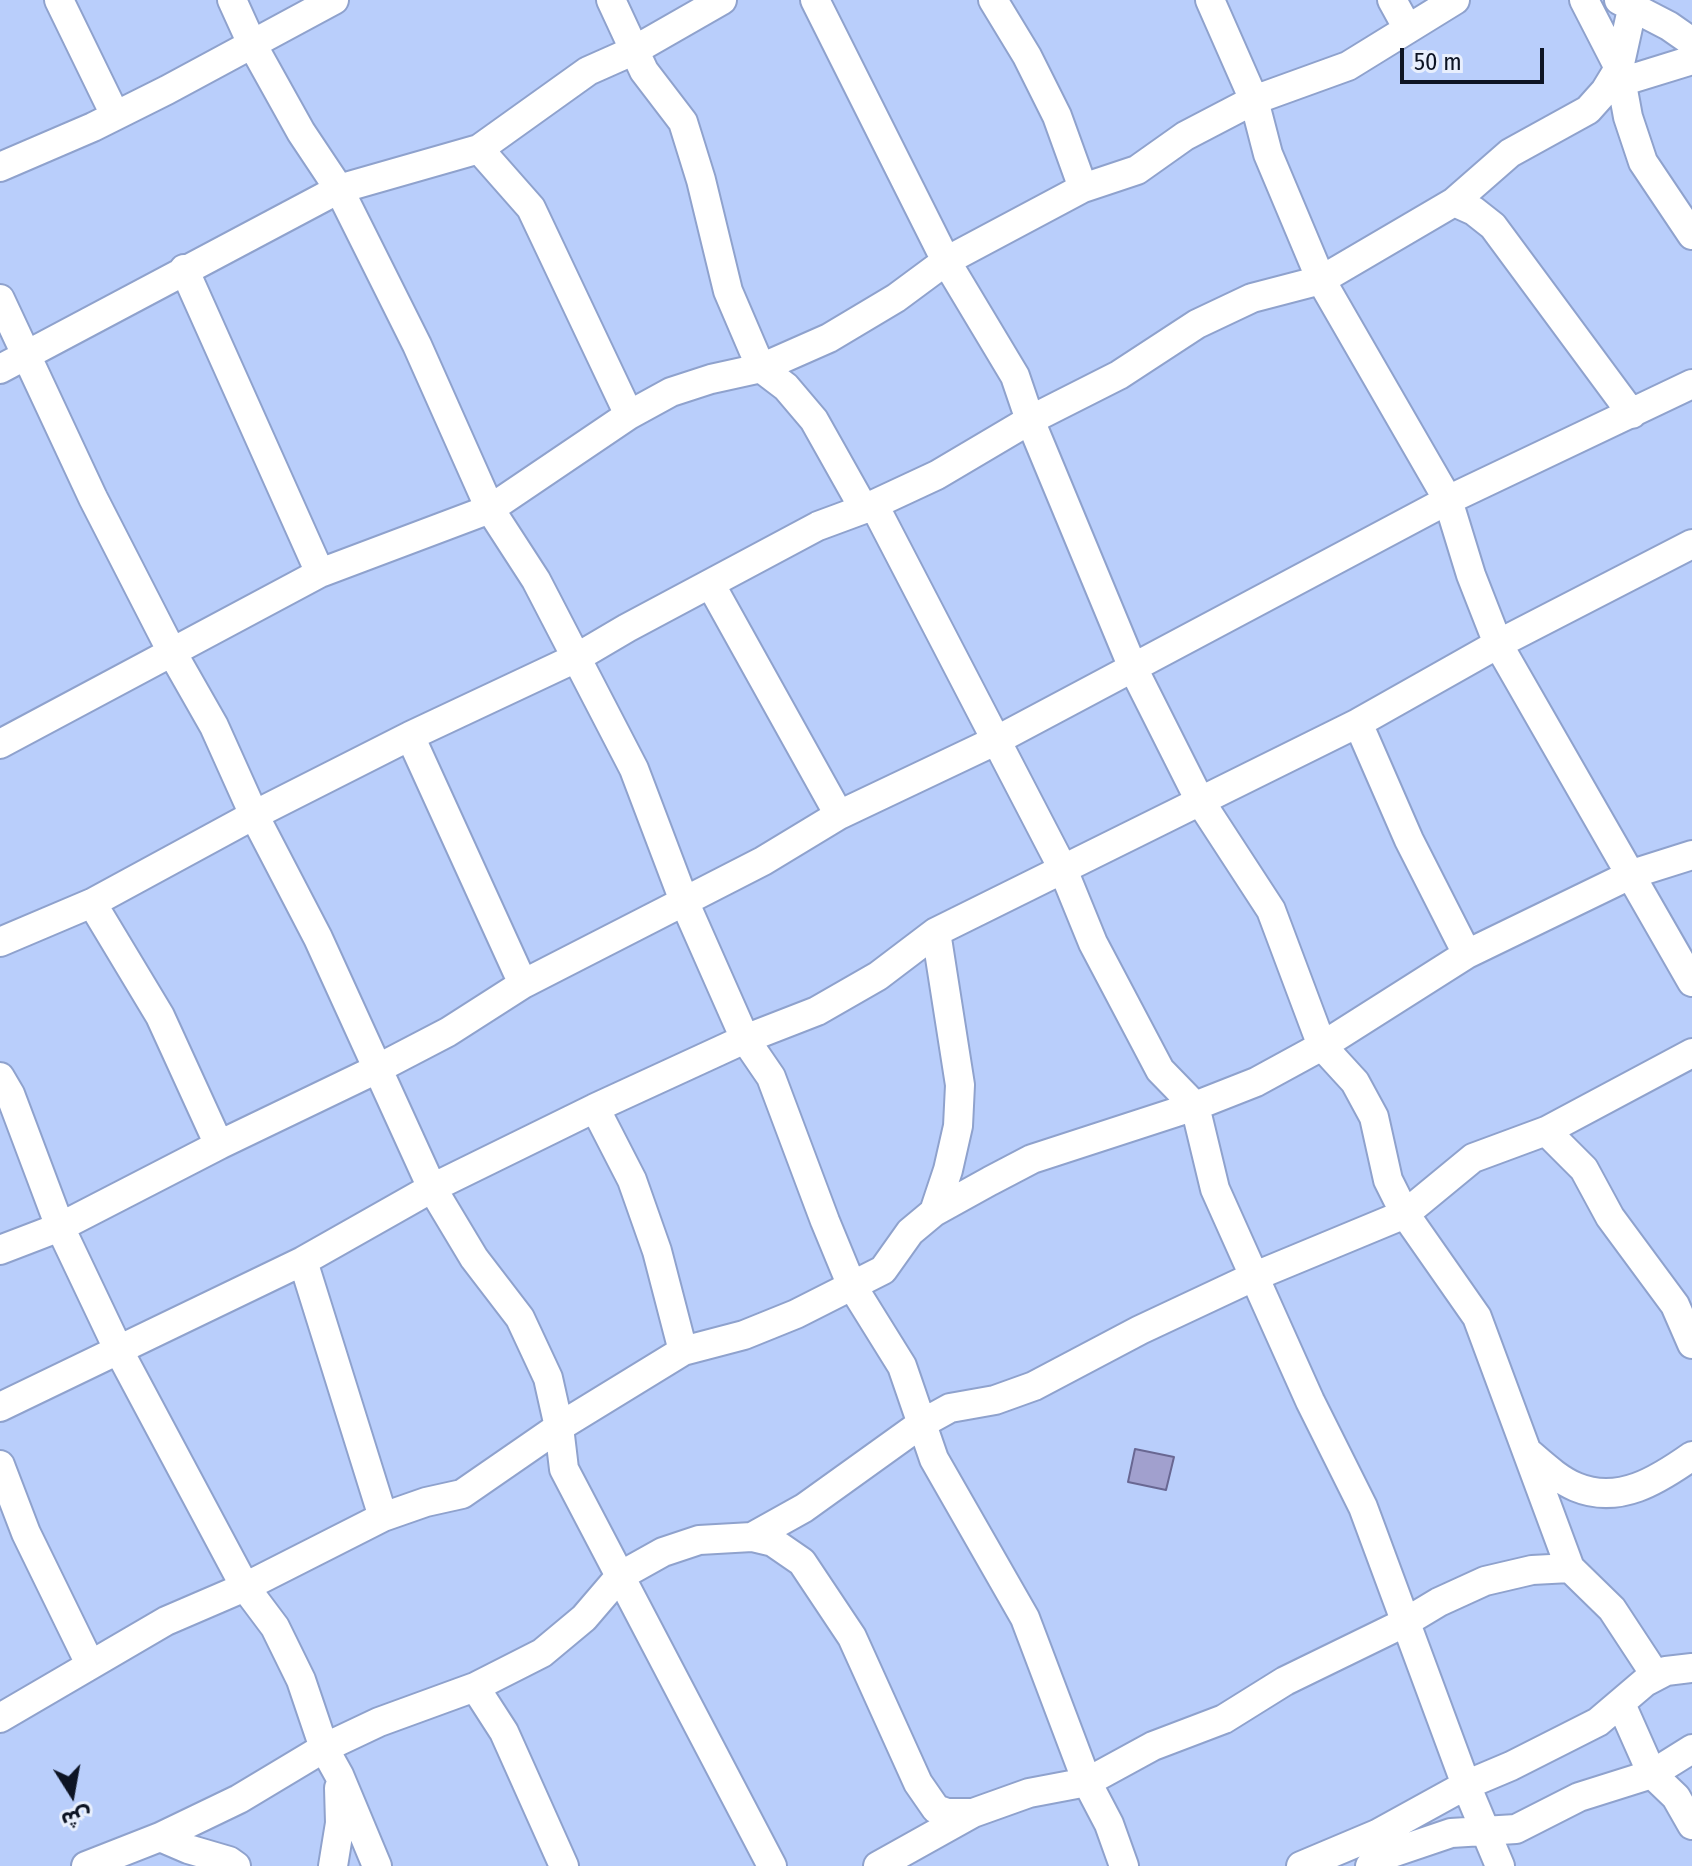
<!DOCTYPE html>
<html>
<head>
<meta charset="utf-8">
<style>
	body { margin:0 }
	#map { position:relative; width:1692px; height:1866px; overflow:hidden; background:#b9cefb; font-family:"Fira Sans Condensed","Noto Sans Arabic",sans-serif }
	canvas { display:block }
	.north { position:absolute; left:32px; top:1754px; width:80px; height:80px; -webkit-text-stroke:6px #e8effd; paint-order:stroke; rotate:169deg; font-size:22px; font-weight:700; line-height:32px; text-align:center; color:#0d1424 }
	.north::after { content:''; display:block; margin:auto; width:28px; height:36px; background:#0d1424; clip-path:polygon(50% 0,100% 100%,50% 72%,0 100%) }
	.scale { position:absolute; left:1400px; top:48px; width:144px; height:36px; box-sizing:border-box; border:4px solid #0d1424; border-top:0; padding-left:10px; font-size:24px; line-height:28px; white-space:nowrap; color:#0d1424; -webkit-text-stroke:6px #e8effd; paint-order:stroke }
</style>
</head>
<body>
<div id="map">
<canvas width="1692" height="1866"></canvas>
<div class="north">ش</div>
<div class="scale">50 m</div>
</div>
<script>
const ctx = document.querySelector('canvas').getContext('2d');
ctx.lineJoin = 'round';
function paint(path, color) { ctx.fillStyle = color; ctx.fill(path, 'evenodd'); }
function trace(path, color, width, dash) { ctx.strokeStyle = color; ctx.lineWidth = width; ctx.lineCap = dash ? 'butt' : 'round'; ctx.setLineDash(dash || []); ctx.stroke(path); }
const building = new Path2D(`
	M1135 1449 1174 1457 1166 1490 1128 1482Z`);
const minor = new Path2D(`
	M59 0 115 115
	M232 0 252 44 301 132 339 189 417 345 490 509 536 580 634 769 684 901 745 1039 771 1077 825 1221 851 1284 902 1366 934 1459 1025 1618 1087 1782 1109 1824 1124 1866
	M611 0 644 71 683 122 701 180 728 291 761 368 786 387 814 420 864 509
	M815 0 946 261 1015 376 1030 420 1133 668 1200 801 1271 910 1322 1046 1355 1082 1374 1117 1388 1180 1405 1214 1477 1317 1570 1568 1612 1609 1656 1676
	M993 0 1027 56 1057 116 1083 188
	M1210 0 1254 100 1268 154 1321 280 1448 500 1471 575 1498 644 1692 982
	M1392 0 1408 29
	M1584 0 1619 68 1628 117 1643 162 1692 235
	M1619 0 1669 26 1692 42
	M1621 82 1692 60
	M479 149 531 208 629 415
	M0 167 93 127 167 90 334 0
	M1454 202 1474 211 1493 226 1632 414
	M184 269 320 573
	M0 299 93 498 173 654 214 726 254 815 318 938 432 1188 474 1258 520 1318 548 1378 559 1427 564 1469 772 1866
	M0 369 339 189 479 149 588 71 633 51 722 0
	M874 505 1062 867 1093 943 1160 1070 1195 1106 1215 1189 1310 1401 1363 1507 1466 1785 1500 1866
	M711 585 839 815
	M1358 723 1409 840 1467 954
	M410 736 523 984
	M0 744 320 573 490 509 629 415 671 392 711 379 761 368 829 338 896 298 946 261 1083 188 1137 170 1185 136 1254 100 1348 66 1455 0
	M92 903 160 1016 219 1145
	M0 942 92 903 254 815 410 736 576 658 627 628 818 526 864 509 937 475 1030 420 1119 375 1197 324 1252 298 1321 280 1454 202 1510 153 1588 110 1605 91 1619 68 1634 0
	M0 1077 10 1094 60 1227 119 1351 245 1587 275 1627 301 1680 324 1748 339 1775 377 1866
	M595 1108 632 1180 657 1251 683 1351
	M1546 1131 1584 1169 1610 1217 1675 1305 1692 1344
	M934 1212 948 1170 958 1126 960 1085 936 932
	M0 1250 60 1227 219 1145 377 1069 448 1032 523 984 763 861 839 815 997 740 1448 500 1692 384
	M303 1261 383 1517
	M0 1407 303 1261 432 1188 595 1108 745 1039 817 1011 878 976 936 932 1358 723 1498 644 1692 544
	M1530 1454C1544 1466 1559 1480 1576 1487 1619 1505 1658 1480 1692 1456
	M0 1465 26 1533 90 1664
	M752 1537 773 1542 802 1562 852 1637 918 1783 936 1809 947 1813H973
	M475 1687 504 1732 564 1866
	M1621 1704 1652 1774 1676 1797 1692 1825
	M0 1718 166 1621 245 1587 383 1517 426 1502 462 1494 559 1427 683 1351 744 1335 796 1314 883 1270 910 1232 934 1212 990 1181 1032 1159 1195 1106 1256 1082 1322 1046 1467 954 1632 874 1692 855
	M160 1837 188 1849 229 1861 236 1866
	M86 1866 160 1837 239 1799 324 1748 379 1722 475 1687 542 1653 584 1618 620 1576 663 1552 699 1540 752 1537 804 1508 921 1424 950 1408 995 1400 1034 1386 1140 1330 1253 1277 1405 1214 1473 1158 1546 1131 1692 1053
	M333 1866 340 1823 339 1788
	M878 1866 973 1813 1029 1793 1087 1782 1153 1746 1224 1719 1285 1681 1404 1623 1439 1602 1485 1581 1532 1570 1570 1568
	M1301 1866 1377 1834 1466 1785 1511 1766 1598 1722 1645 1682 1666 1671 1692 1668
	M1370 1866 1389 1854 1451 1833 1516 1829 1579 1797 1652 1774 1692 1749`);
paint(building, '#a1a0ce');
trace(building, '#696792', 2);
trace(minor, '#8fa2cd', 32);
trace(minor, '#fff', 28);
</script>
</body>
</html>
